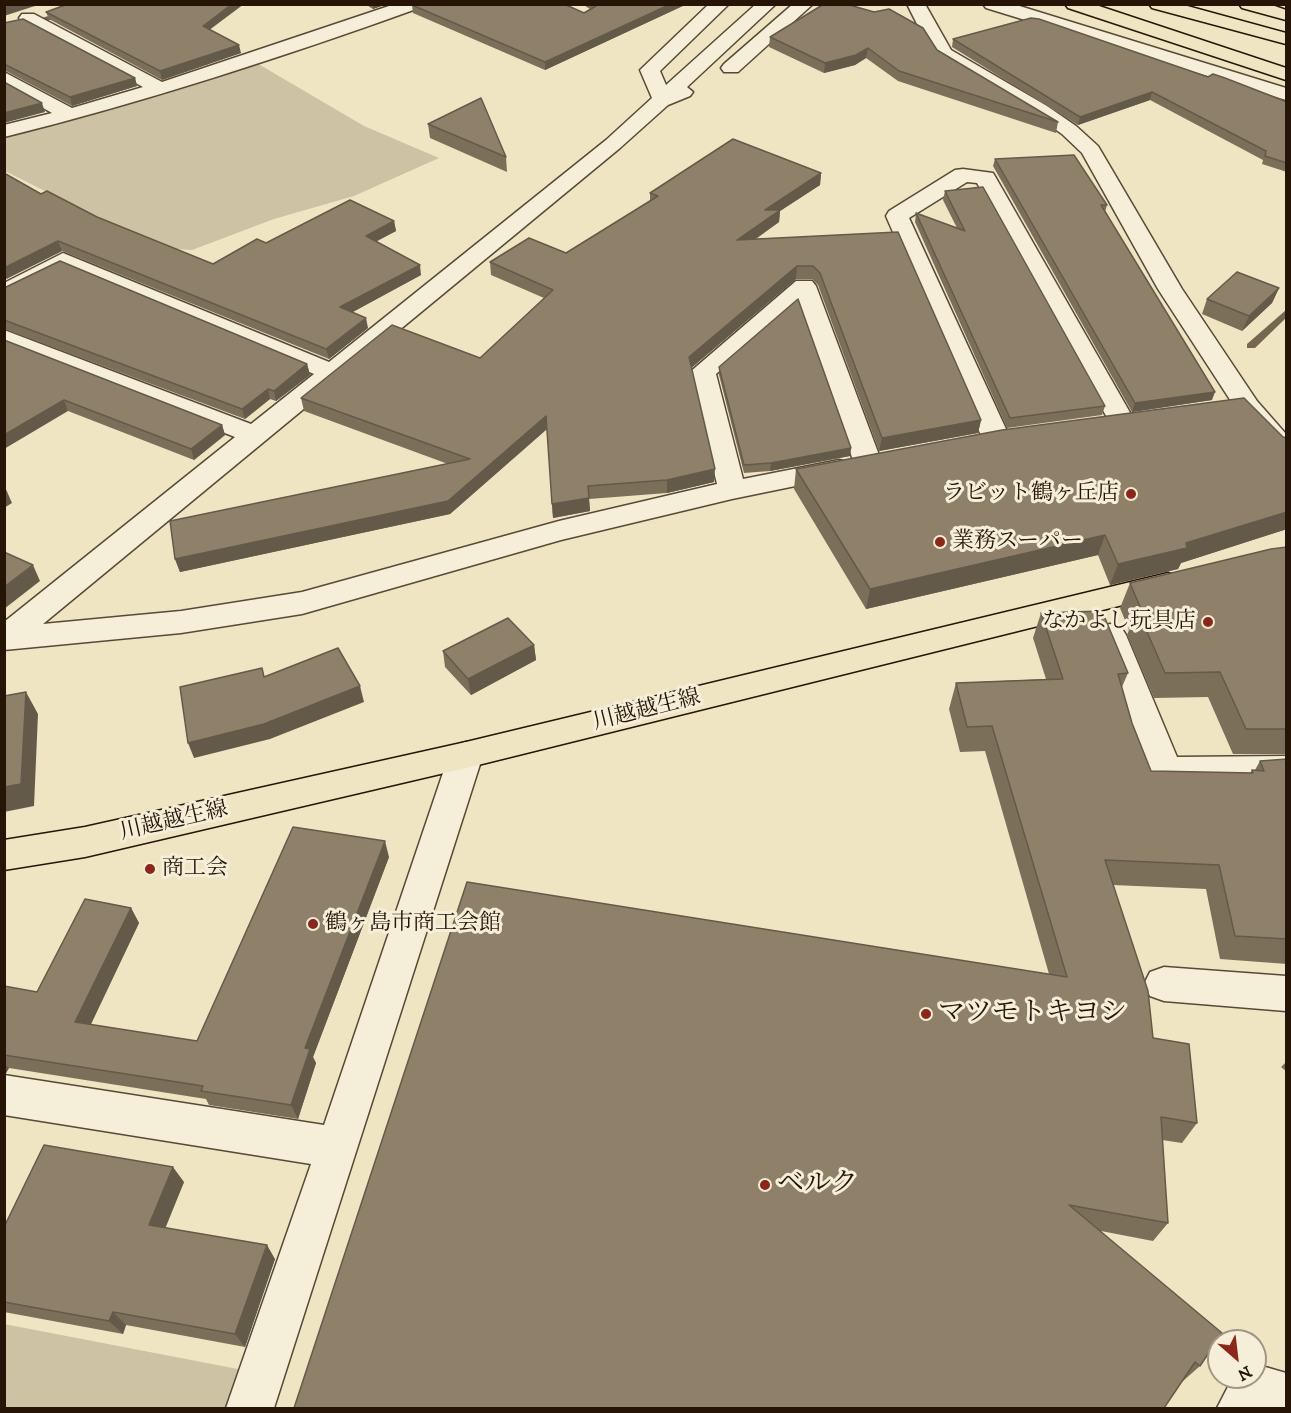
<!DOCTYPE html>
<html>
<head>
<meta charset="utf-8">
<style>
	body { margin:0 }
	#map { position:relative; width:1291px; height:1413px; overflow:hidden; background:#efe5c3; font-family:"IM FELL DW Pica",serif }
	canvas { display:block }
	.frame { position:absolute; inset:0; border:6px solid #261507; pointer-events:none }
	.north { position:absolute; left:1207px; top:1329px; width:60px; height:60px; box-sizing:border-box; background:#f5eed8; border:2px solid #a29784; border-radius:50%; rotate:152deg; font-size:16px; font-weight:700; line-height:24px; text-align:center; color:#261507 }
	.north::after { content:''; display:block; margin:auto; width:21px; height:27px; background:#8f2418; clip-path:polygon(50% 0,100% 100%,50% 72%,0 100%) }
</style>
</head>
<body>
<div id="map">
<canvas width="1291" height="1413"></canvas>
<div class="frame"></div>
<div class="north">N</div>
</div>
<script>
const ctx = document.querySelector('canvas').getContext('2d');
ctx.lineJoin = 'round';
function paint(path, color) { ctx.fillStyle = color; ctx.fill(path, 'evenodd'); }
function trace(path, color, width, dash) { ctx.strokeStyle = color; ctx.lineWidth = width; ctx.lineCap = dash ? 'butt' : 'round'; ctx.setLineDash(dash || []); ctx.stroke(path); }
function write(font, color, halo, rows, align = 'center') {
  ctx.font = font + ' "IM FELL DW Pica","Noto Serif JP",serif'; ctx.lineWidth = 6; ctx.setLineDash([]); ctx.textBaseline = 'middle'; ctx.strokeStyle = halo; ctx.fillStyle = color; for (const [text, x, y, turn = 0] of rows) {
    ctx.save(); ctx.translate(x, y); ctx.rotate((+turn || 0) * Math.PI / 180); ctx.textAlign = isNaN(turn) ? turn : align; if (halo) ctx.strokeText(text, 0, 0); ctx.fillText(text, 0, 0); ctx.restore();
  }
}
const green = new Path2D(`
	M255 62 364 126 439 158 354 196 274 219 192 250 158 248 5 171V137L80 118Z
	M4 1324 243 1370 229 1408H5Z`);
const stream = new Path2D(`
	M86 4H98L4 35V30Z
	M1286 310V318L1255 348H1247V344Z`);
const minor = new Path2D(`
	M395 4H422L419 8C283 57 145 102 4 137V125L52 113 4 86V72L72 108 143 87 22 22 19 18 22 14H34L162 82Z
	M709 4H729L660 71 666 85 756 4H776L687 87 693 92 690 96 668 105 620 148 43 624 181 611 302 592 559 521 717 484 690 372 796 281H812L816 286 882 463 878 469 868 472 858 469 854 463 798 303 716 374 743 479 839 460 849 463 853 469 849 475 732 499 561 540 302 614 181 633 4 650V622L235 437 4 346V330L251 424 314 374 64 269 4 300V283L63 253 329 362 606 140 652 98 640 70Z
	M793 4H813L738 72H724L721 68 724 64Z
	M907 4H925L951 50 1047 106 1076 126 1098 146 1182 289 1257 401 1286 434V458L1276 456 1238 412 1158 289 1082 153 1062 134 1033 114 937 58 925 40Z
	M983 4H1013L1286 88V100L986 8Z
	M963 169 993 173 996 178 1136 423 1132 429 1123 431 1114 429 1110 423 977 183 967 182 909 218 1011 440 1007 446 997 448 987 446 983 440 886 216 889 211 955 170Z
	M1110 624 1121 627 1126 635 1177 757 1286 756V783L1165 785 1153 781 1094 635 1099 627Z
	M466 742 478 746 483 755 274 1408H226L311 1164 4 1115V1075L324 1125 449 755 454 746Z
	M1164 967 1286 976V1011L1164 1001 1150 996 1144 984 1150 972Z
	M1255 1364 1286 1373V1408H1217L1233 1377H1255Z`);
const major = new Path2D(`
	M1168 573 1179 577 1183 584 1179 591 466 768 85 857 4 870V840L85 827 466 742Z`);
const highway = new Path2D(`
	M1065 4H1093L1286 68V80L1068 8Z
	M1149 4H1180L1286 33V44L1152 8Z
	M1239 4H1269L1286 10V20L1242 8Z`);
const wall = new Path2D(`
	M365 4H387L373 9Z
	M582 4H687L545 70 413 13 412 5 584 13 590 9Z
	M46 12 210 30 241 53 162 80 49 19Z
	M4 23 135 78 137 86 72 106 4 70Z
	M770 37 937 50 1058 122 1056 133 898 81 866 58 855 65 824 73 769 47Z
	M953 39 1208 77 1287 102V172L1262 164 1263 160 1150 100 1078 125 952 47Z
	M428 124 506 157 507 172 430 138Z
	M995 159 1107 205 1105 212 1212 400 1132 412 993 166Z
	M4 173 41 194 213 264 266 243 394 221 396 231 376 241 421 275 352 312 368 328 329 359 62 251 4 280Z
	M821 173 820 185 780 211 779 222 756 239 898 232 981 420 978 433 879 451 818 285 812 279H796L691 368 714 482 667 493 589 499 590 511 553 518 547 429 450 514 180 572 175 559 448 464 304 411 301 398 480 358 544 298 491 275 490 262 566 253 650 201V193Z
	M945 191 1105 406 1102 415 1007 428 915 222 916 213 957 228 943 200Z
	M4 288 307 364 310 375 276 401 270 399 245 419 4 329Z
	M1279 288 1272 303 1242 331 1202 314 1207 299Z
	M4 340 222 425 225 435 194 460 68 411Z
	M719 367 851 448 850 456 770 471 744 473 719 375Z
	M1283 437 1287 438V529L1181 563 1178 569 1110 585 1098 555 866 609 794 489 796 469Z
	M1287 547V754H1233L1208 697 1154 698 1127 635 1129 630 1120 608 1130 583Z
	M1041 613 1128 673 1122 687 1132 723 1151 771 1250 773 1252 770H1255L1260 761 1287 759V964L1220 959 1206 889 1113 885 1153 1038 1197 1123 1182 1143 1162 1140 1168 1223 1153 1241 1101 1231 1200 1366 1183 1381 294 1408 1049 974 985 751 960 752 949 709 956 683 1046 679 1033 638Z
	M534 645 536 660 471 695 445 667 443 651Z
	M389 857 313 1057 316 1063 298 1119 209 1105 206 1099 9 1068 6 1073H4V986L37 992 131 908 139 923 90 1025 197 1041Z
	M1287 1061V1072L1281 1067Z
	M184 1182 165 1227 275 1259 245 1347 126 1325 123 1334 4 1312V1227Z`);
const shadedWall = new Path2D(`
	M15 4H41L4 16V8Z
	M232 4H244L204 34 203 26Z
	M373 4H387L373 9Z
	M671 4H687L545 70V62Z
	M239 45 241 53 162 80 160 71Z
	M868 48 866 58 855 65 824 73 825 63Z
	M135 78 137 86 72 106 70 97Z
	M1152 92 1150 100 1078 125 1080 117Z
	M42 103 45 112 4 123V113Z
	M821 173 820 185 780 211 779 222 736 252 737 240 765 210Z
	M394 221 396 231 368 246 366 236Z
	M58 241 62 251 4 280V268Z
	M420 265 421 275 342 318 340 307Z
	M797 266 796 279 689 370V357Z
	M1279 288 1272 303 1242 331 1249 316Z
	M366 318 368 328 329 359 326 349Z
	M307 364 310 375 276 401 274 391Z
	M268 389 270 399 245 419 242 409Z
	M1215 392 1212 400 1132 412 1135 403Z
	M64 400 68 411 4 449V435Z
	M546 416 547 429 450 514 180 572 175 559 448 501Z
	M981 420 978 433 879 451 882 438Z
	M222 425 225 435 194 460 191 449Z
	M851 448 850 456 770 471 771 463Z
	M715 469 714 482 667 493V480Z
	M5 487 12 503 4 508Z
	M589 498 590 511 553 518 552 504Z
	M1287 512V529L1181 563 1178 569 1110 585 1118 564Z
	M1105 535 1098 555 866 609 870 589Z
	M33 565 40 581 4 609V587Z
	M534 645 536 660 471 695 468 679Z
	M360 686 364 702 270 739 194 758 188 743Z
	M26 692 38 714 34 806 4 812V787Z
	M385 841 389 857 313 1057 316 1063 298 1119 291 1105 305 1048Z
	M131 908 139 923 85 1037 75 1022Z
	M4 1063 9 1068 6 1073 4 1071Z
	M173 1167 184 1182 161 1239 149 1225Z
	M267 1245 275 1259 245 1347 235 1334Z
	M113 1312 126 1325 123 1334 109 1321Z`);
const building = new Path2D(`
	M4 4H15L4 8Z
	M68 4H232L203 26 239 45 160 71 46 12Z
	M413 4H564L584 13 596 6 594 4H671L545 62 412 5Z
	M824 4H846L874 12 889 9 923 28 937 50 1058 122 899 71 868 48 856 55 825 63 770 37Z
	M1031 18 1039 19 1208 77 1213 74 1225 78 1287 102V163L1265 156 1266 151 1152 92 1080 117 953 39Z
	M23 19 135 78 70 97 4 64V23Z
	M4 82 42 103 4 113Z
	M481 98 506 157 428 124Z
	M733 139 821 173 765 210H780L737 240 898 232 981 420 882 438 820 273 813 266H797L689 357 715 469 667 480 588 486 589 498 552 504 546 416 448 501 175 559 170 521 470 459 301 398 392 325 480 358 553 290 490 262 529 238 566 253 658 196 650 193Z
	M1074 155 1107 205H1101L1215 392 1135 403 995 159Z
	M4 173 41 194 47 191 97 217 213 264 257 239 266 243 350 200 394 221 366 236 420 265 340 307 366 318 326 349 58 241 4 268Z
	M983 187 1105 406 1010 418 916 213 965 231 945 191Z
	M60 261 307 364 274 391 268 389 242 409 4 320V288Z
	M1237 272 1279 288 1249 316 1207 299Z
	M798 299 851 448 771 463 744 465 719 367Z
	M4 340 222 425 191 449 64 400 4 435Z
	M1244 398 1283 437 1287 438V512L1186 543 1187 548 1118 564 1105 535 870 589 796 469 1002 430Z
	M1287 547V729H1246L1220 672 1165 673 1137 609H1141L1130 583 1271 549Z
	M4 552 33 565 4 587Z
	M1102 611 1128 673 1118 674 1132 723 1151 771 1253 773 1252 770 1264 771 1260 761 1287 759V939L1235 936 1219 865 1105 860 1148 991 1153 1038 1189 1044 1197 1123 1161 1117 1168 1223 1069 1205 1222 1333 1200 1366 1195 1362 1164 1408H294L467 882 1067 977 992 726 967 727 956 683 1063 679 1041 613Z
	M508 618 534 645 468 679 443 651Z
	M338 648 360 686 264 724 188 743 180 687 262 668 264 677Z
	M26 692 21 784 4 787V696Z
	M293 827 385 841 305 1048 310 1049 291 1105 201 1091 203 1086 4 1055V986L37 992 85 899 131 908 75 1022 197 1041Z
	M44 1145 173 1167 149 1225 267 1245 235 1334 113 1312 109 1321 4 1302V1227Z`);
const markers = [
	[1131,494,6,"#8f2418"],
	[940,542,6,"#8f2418"],
	[1208,622,6,"#8f2418"],
	[150,869,6,"#8f2418"],
	[313,924,6,"#8f2418"],
	[926,1014,6,"#8f2418"],
	[765,1185,6,"#8f2418"]
];
const poiNames = [
	["ラビット鶴ヶ丘店",1119,494,"right"],
	["業務スーパー",952,542],
	["なかよし玩具店",1196,622,"right"],
	["商工会",162,869],
	["鶴ヶ島市商工会館",325,924]
];
const streetNames = [
	["川越越生線",647,711,-14],
	["川越越生線",174,822,-13]
];
const nearPoinames = [
	["マツモトキヨシ",938,1014],
	["ベルク",777,1185]
];
paint(green, '#cdc2a3');
paint(stream, '#766751');
trace(minor, '#584936', 3);
trace(major, '#261507', 3);
trace(highway, '#261507', 3);
paint(minor, '#f5eed8');
paint(major, '#efe5c3');
paint(highway, '#efe5c3');
paint(wall, '#7b6f5a');
paint(shadedWall, '#645a4a');
paint(building, '#8f8169');
trace(building, '#645a4a', 1.5);
for (const [x, y, r, color] of markers) { const dot = new Path2D(); dot.arc(x, y, r, 0, 2 * Math.PI); ctx.fillStyle = color; ctx.fill(dot); trace(dot, '#f5eed8', 2); }
write('22px', '#261507', '#f5eed8', poiNames, 'left');
write('22px', '#261507', '#f5eed8', streetNames);
write('27px', '#261507', '#f5eed8', nearPoinames, 'left');
</script>
</body>
</html>
